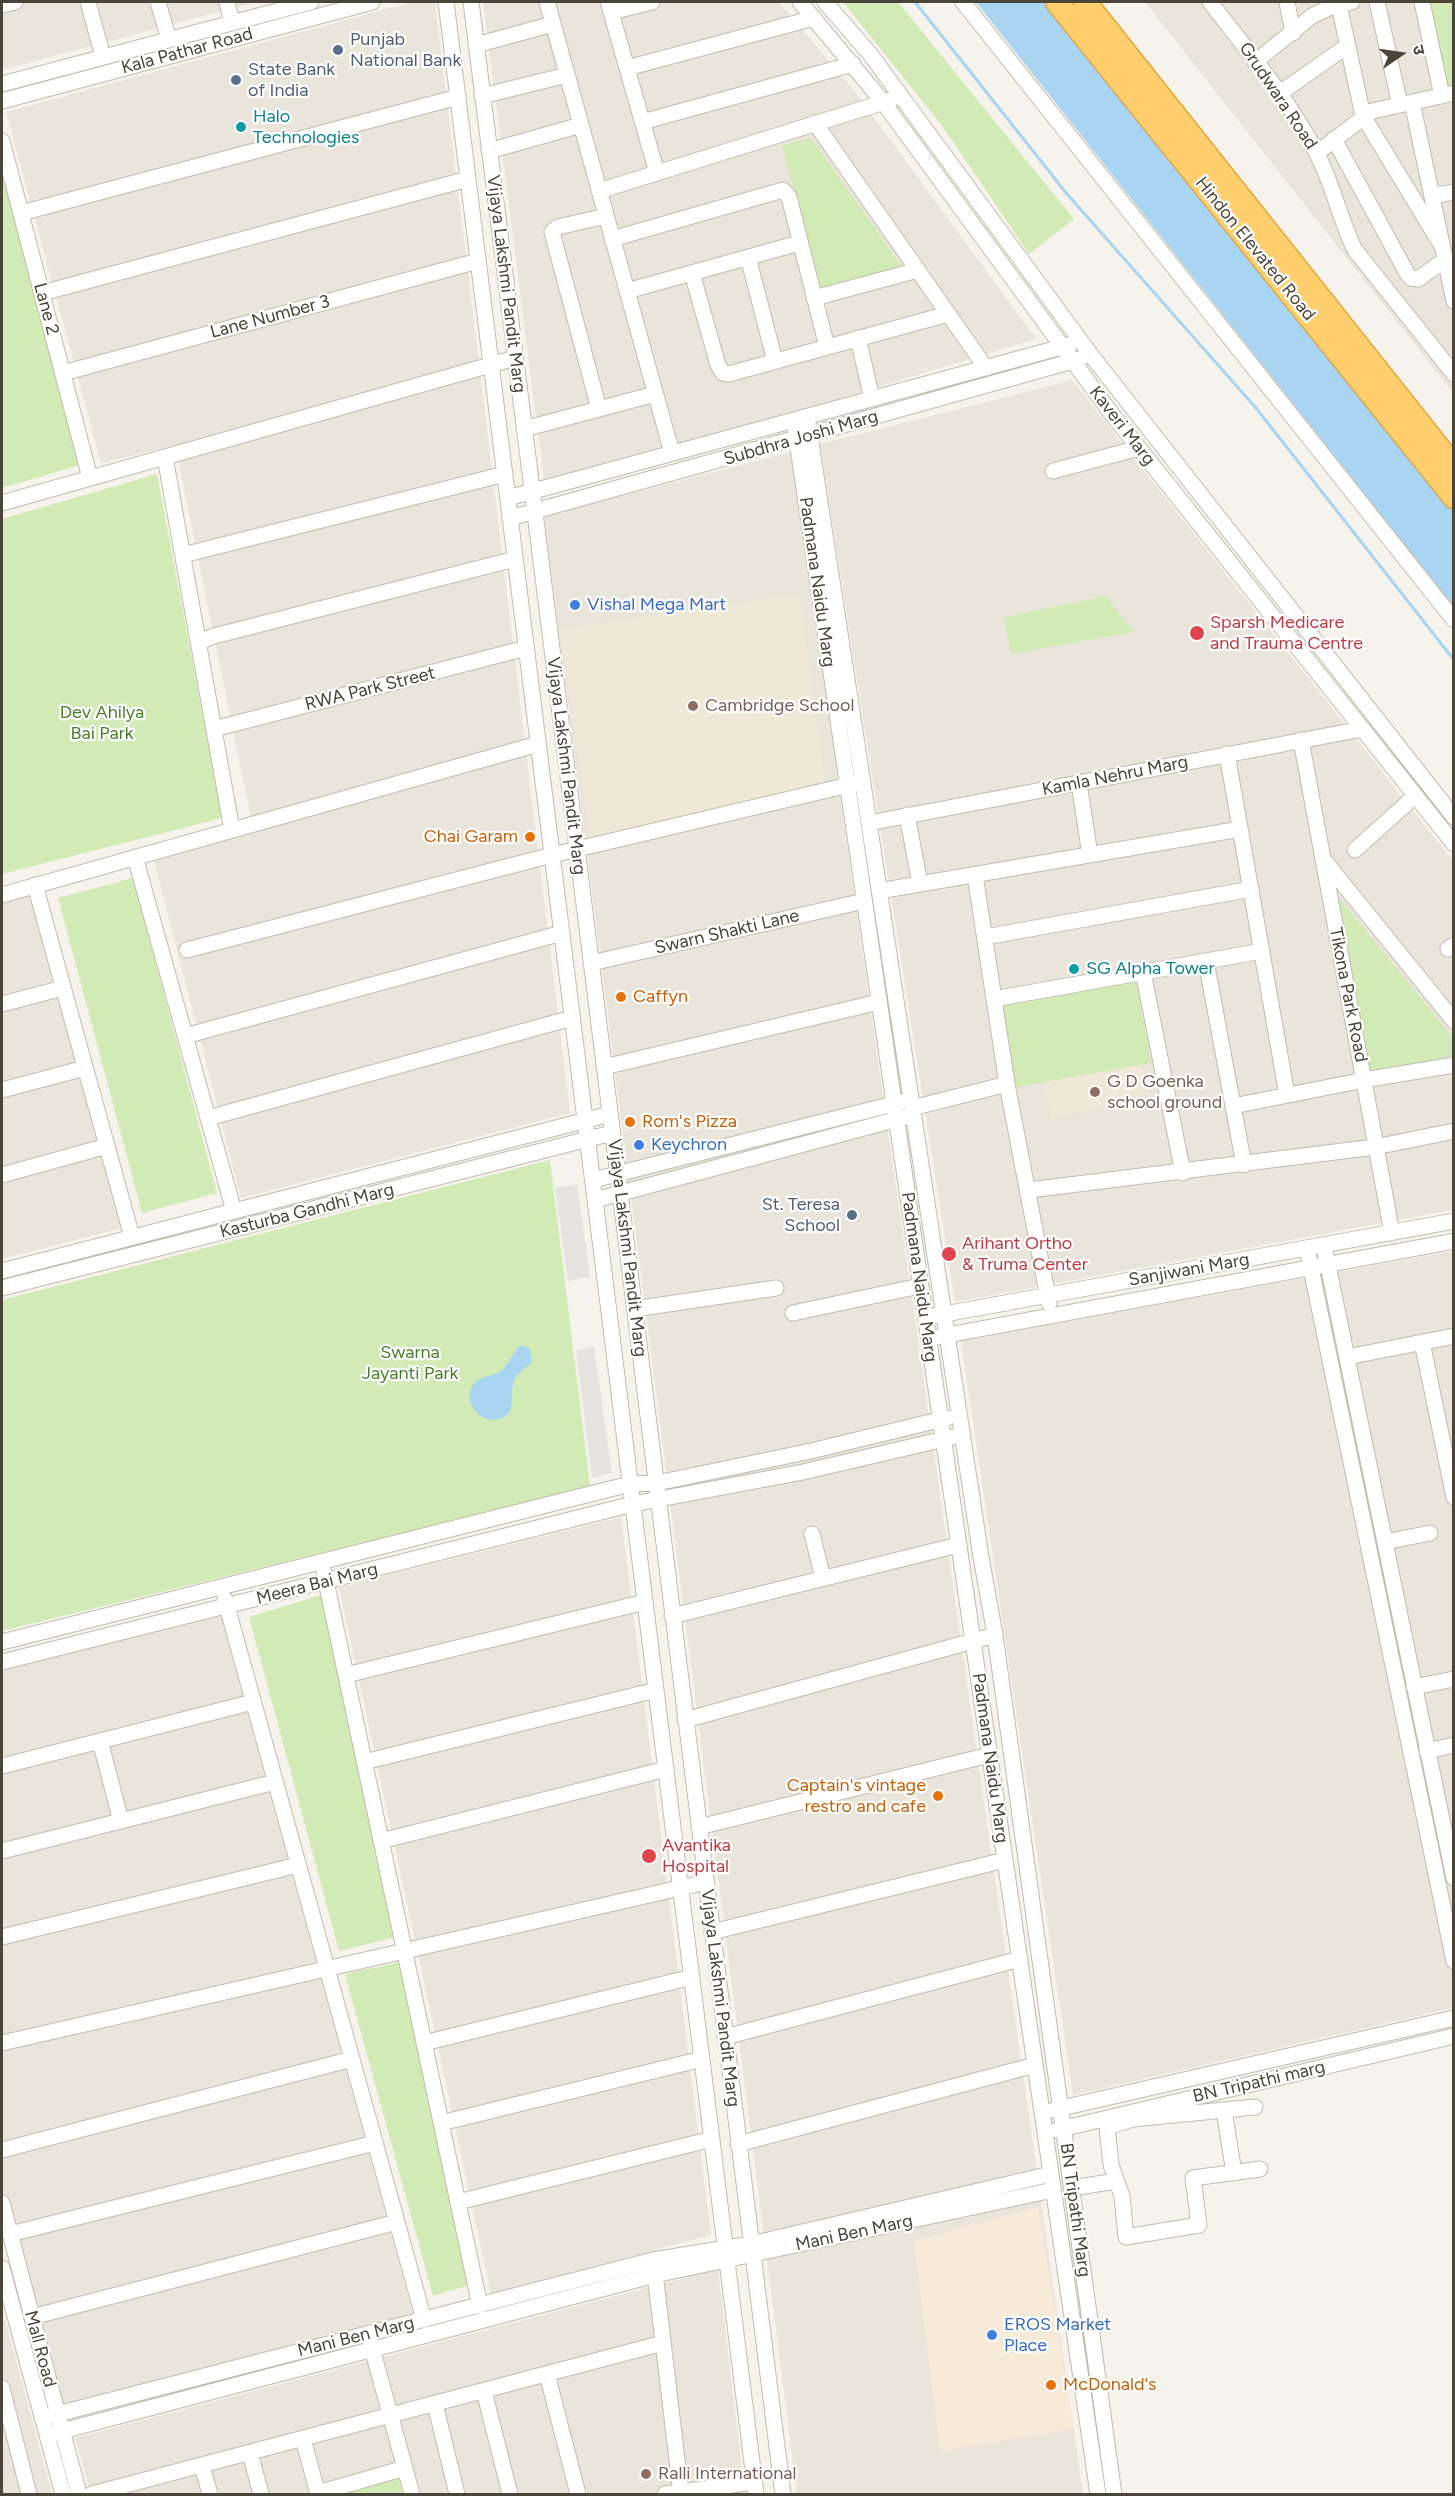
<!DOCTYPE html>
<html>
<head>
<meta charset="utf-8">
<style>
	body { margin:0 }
	#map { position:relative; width:1455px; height:2496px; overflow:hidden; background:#f6f3ec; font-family:Figtree,"Noto Sans Devanagari",sans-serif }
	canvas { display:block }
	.frame { position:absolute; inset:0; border:3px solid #4b4439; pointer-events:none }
	.north { position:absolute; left:1371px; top:24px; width:60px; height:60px; -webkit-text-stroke:4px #fff; paint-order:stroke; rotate:77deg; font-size:16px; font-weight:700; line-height:24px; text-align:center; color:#4b4439 }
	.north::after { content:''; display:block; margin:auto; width:21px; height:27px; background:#4b4439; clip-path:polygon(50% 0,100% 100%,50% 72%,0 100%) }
</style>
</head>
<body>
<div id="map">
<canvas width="1455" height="2496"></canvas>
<div class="frame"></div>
<div class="north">उ</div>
</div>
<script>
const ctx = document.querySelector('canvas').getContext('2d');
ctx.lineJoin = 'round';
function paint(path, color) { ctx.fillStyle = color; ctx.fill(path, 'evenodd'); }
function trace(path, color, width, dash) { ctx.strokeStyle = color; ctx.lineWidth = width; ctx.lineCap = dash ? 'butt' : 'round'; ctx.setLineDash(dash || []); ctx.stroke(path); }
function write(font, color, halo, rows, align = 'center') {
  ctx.font = font + ' Figtree,sans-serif'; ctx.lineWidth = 4.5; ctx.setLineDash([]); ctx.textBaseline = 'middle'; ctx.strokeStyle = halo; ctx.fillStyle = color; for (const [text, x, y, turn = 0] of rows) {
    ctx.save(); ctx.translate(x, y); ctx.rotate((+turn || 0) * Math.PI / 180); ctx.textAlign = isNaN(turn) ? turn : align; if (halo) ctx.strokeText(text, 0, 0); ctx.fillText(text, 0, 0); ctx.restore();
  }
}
const residential = new Path2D(`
	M2 2H256L2 70Z
	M413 2H435L570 1113 241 1198 154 861 254 833 175 445 101 463 6 112Z
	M483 2H779L855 92 1036 339 545 488Z
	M1145 2H1453V393Z
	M1072 380 1453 861V1210L955 1302 820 444Z
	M791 452 1083 2494H797L544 516Z
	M30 894 122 1228 2 1259V902Z
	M1453 1251V2008L1073 2095 961 1341Z
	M621 1517 711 2235 491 2294 339 1587Z
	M221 1616 413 2314 60 2408 2 2188V1671Z
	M718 2269 745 2494H91L75 2438Z
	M2 2308 52 2494H2Z`);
const commercial = new Path2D(`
	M1038 2207 1074 2429 940 2451 914 2241Z`);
const education = new Path2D(`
	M799 594 825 783 590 839 560 629Z
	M1141 1065 1145 1101 1051 1118 1044 1082Z`);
const green = new Path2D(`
	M843 2H898L1074 219 1029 254 943 127Z
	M1429 2H1453V88L1447 90Z
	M811 138 901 266 820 289 782 145Z
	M2 155 80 465 2 488Z
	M157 474 222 818 2 874V519Z
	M1106 596 1134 632 1011 654 1004 617Z
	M133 878 217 1193 142 1213 58 898Z
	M1338 897 1453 1038V1059L1368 1073Z
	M1136 981 1151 1063 1016 1087 1001 1005Z
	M550 1160 590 1487 2 1631V1300Z
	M321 1595 396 1937 339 1951 249 1617Z
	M401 1962 472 2284 433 2296 345 1974Z
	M397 2475 402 2494H326Z`);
const parking = new Path2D(`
	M577 1184 590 1277 568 1281 555 1188Z
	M594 1346 612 1473 592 1478 576 1351Z`);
const water = new Path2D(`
	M976 2H1064L1453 497V606Z
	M522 1345 530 1349 532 1363C525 1367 519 1372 515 1379 508 1391 518 1409 504 1417 486 1427 463 1407 471 1388 478 1374 492 1378 502 1370 511 1363 512 1350 522 1345Z`);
const stream = new Path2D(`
	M915 2 1067 194 1256 408 1454 660`);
const minor = new Path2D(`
	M88 2 103 57
	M158 2 169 40
	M227 2 232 23
	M446 2 756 2494
	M471 2 783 2494
	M547 2 672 453
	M608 2 657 173
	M800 2 883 102 1111 413 1454 844
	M825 2 870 54 1091 355 1454 817
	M963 2 1454 620
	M1210 2C1247 50 1288 98 1316 152 1333 183 1339 218 1355 250L1454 374
	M1287 2 1293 33
	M1377 2 1400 105
	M1422 2 1442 96
	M2 5 15 2
	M1339 5 1363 116 1442 246
	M611 12 652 2
	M476 45 553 24
	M1255 62 1312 16 1333 6 1352 2
	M627 68 814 18
	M2 84 311 2
	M1280 93 1347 46
	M482 96 567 75
	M2 101 372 2
	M1412 102 1454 301
	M642 122 853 64
	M815 123 986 368
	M1334 139 1408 275 1411 278 1418 279 1445 260
	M2 141 90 478
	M489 151 581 125
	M1317 153 1372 111 1454 93
	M599 191 891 100
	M1432 196 1454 192
	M21 213 458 97
	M612 239 783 190 789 197 827 347
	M748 257 775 361
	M692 273 718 365 723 373 729 374 948 314
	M627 291 799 243
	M42 293 468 179
	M814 298 918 270
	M858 338 872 399
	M63 373 478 261
	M599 409 552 232 558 227 606 216
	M807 417 981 1557 995 1635 1114 2494
	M794 420 1098 2494
	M524 429 655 394
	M165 457 232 830
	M1053 471 1139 448
	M508 498 1069 345
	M2 503 515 358
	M510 518 1080 359
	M183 555 505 474
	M199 642 214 636 515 559
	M214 729 526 648
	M1301 740 1392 1233
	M1227 754 1287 1095
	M1079 783 1090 855
	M907 815 920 884
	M869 823 1362 729
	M1355 850 1415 796
	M135 857 234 1211
	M1323 859 1454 1021
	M975 875 1007 1084 1049 1303
	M35 885 132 1237
	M879 891 1240 829
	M2 895 538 744
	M985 937 1251 889
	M1448 949 1454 945
	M187 950 552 855 857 783
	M1206 961 1244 1165
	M591 963 864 901
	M1143 972 1183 1173
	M994 999 1262 951
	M2 1004 63 988
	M185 1036 562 933
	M604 1067 879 1002
	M2 1090 85 1068
	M1233 1106 1364 1080 1454 1065
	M912 1108 1007 1084
	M208 1118 572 1018
	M2 1175 107 1146
	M593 1180 901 1102
	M1029 1190 1375 1147 1454 1131
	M595 1200 905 1117
	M1324 1246 1454 1878
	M1307 1249 1454 1961
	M2 1271 610 1114
	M2 1288 612 1133
	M634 1309 776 1288
	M793 1313 920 1286
	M934 1316 1454 1221
	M937 1337 1454 1241
	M1422 1342 1454 1497
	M1347 1357 1454 1336
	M812 1534 823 1578
	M1385 1542 1430 1533
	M324 1572 480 2306
	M225 1599 424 2320
	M672 1616 958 1545
	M2 1642 630 1484 657 1483 811 1451 947 1418
	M2 1662 633 1504 803 1472 953 1437
	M346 1675 645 1602
	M1414 1687 1454 1679
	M685 1720 995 1635
	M100 1741 121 1821
	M1427 1751 1454 1745
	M364 1762 656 1690
	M2 1766 253 1702
	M699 1827 989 1755
	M381 1841 666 1769
	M2 1851 275 1782
	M712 1932 1005 1860
	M2 1937 298 1865
	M725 2037 1020 1959
	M2 2043 706 1882
	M424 2043 692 1977
	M1255 2107 1133 2119 1107 2127 1111 2165 1122 2196 1126 2237 1199 2225 1193 2178 1260 2169
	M1053 2110 1454 2018
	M1224 2110 1234 2173
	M441 2123 702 2059
	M1057 2130 1454 2036
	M738 2144 1035 2065
	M2 2150 352 2059
	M1072 2188 1116 2181
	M458 2202 712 2139
	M2 2203 79 2494
	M10 2234 375 2143
	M654 2265 681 2494
	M2 2268 63 2494
	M32 2317 397 2222
	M370 2341 412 2494
	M547 2374 578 2494
	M2 2388 29 2494
	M484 2391 510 2494
	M435 2404 457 2494
	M42 2418 653 2260 751 2244 1051 2174
	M47 2435 655 2275 1053 2190
	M303 2439 318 2494
	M250 2453 261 2494
	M202 2466 210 2494
	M318 2493 405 2468
	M92 2494 663 2343
	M665 2494 754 2482`);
const highway = new Path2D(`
	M1057 2 1454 497
	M1085 2 1454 467`);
const markers = [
	[338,50,6,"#5c6f8a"],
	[236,80,6,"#5c6f8a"],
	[241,127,6,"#0f9aa8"],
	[575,605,6,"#3f7fe0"],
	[1197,633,8,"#e0444e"],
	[693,706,6,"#8d6e63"],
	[530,837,6,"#e8710a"],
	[1074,969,6,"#0f9aa8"],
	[621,997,6,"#e8710a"],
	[1095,1092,6,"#8d6e63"],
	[630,1122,6,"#e8710a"],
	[639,1145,6,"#3f7fe0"],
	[852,1215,6,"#5c6f8a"],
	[949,1254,8,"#e0444e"],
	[938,1796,6,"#e8710a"],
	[649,1856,8,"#e0444e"],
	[992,2335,6,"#3f7fe0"],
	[1051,2385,6,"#e8710a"],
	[646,2474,6,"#8d6e63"]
];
const serviceNames = [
	["Punjab",350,40],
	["National Bank",350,61],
	["State Bank",248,70],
	["of India",248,91],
	["St. Teresa",840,1205,"right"],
	["School",840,1226,"right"]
];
const streetNames = [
	["Kala Pathar Road",187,51,-15],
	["Grudwara Road",1278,96,56],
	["Hindon Elevated Road",1255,249,51],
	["Vijaya Lakshmi Pandit Marg",506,284,83],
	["Lane 2",46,309,75],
	["Lane Number 3",270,317,-15],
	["Kaveri Marg",1122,426,52],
	["Subdhra Joshi Marg",801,438,-16],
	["Padmana Naidu Marg",817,582,82],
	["RWA Park Street",370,689,-14],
	["Vijaya Lakshmi Pandit Marg",566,766,83],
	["Kamla Nehru Marg",1115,776,-11],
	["Swarn Shakti Lane",727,932,-13],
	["Tikona Park Road",1348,995,79],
	["Kasturba Gandhi Marg",307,1211,-14],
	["Vijaya Lakshmi Pandit Marg",627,1248,83],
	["Sanjiwani Marg",1189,1270,-10],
	["Padmana Naidu Marg",919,1277,82],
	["Meera Bai Marg",317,1584,-14],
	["Padmana Naidu Marg",990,1758,82],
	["Vijaya Lakshmi Pandit Marg",720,1998,83],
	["BN Tripathi marg",1259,2082,-13],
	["BN Tripathi Marg",1075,2210,82],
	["Mani Ben Marg",854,2233,-12],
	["Mani Ben Marg",356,2337,-14],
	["Mall Road",40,2349,75]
];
const cultureNames = [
	["Halo",253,117],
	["Technologies",253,138],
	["SG Alpha Tower",1086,969]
];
const shopNames = [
	["Vishal Mega Mart",587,605],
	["Keychron",651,1145],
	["EROS Market",1004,2325],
	["Place",1004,2346]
];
const healthNames = [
	["Sparsh Medicare",1210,623],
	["and Trauma Centre",1210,644],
	["Arihant Ortho",962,1244],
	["& Truma Center",962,1265],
	["Avantika",662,1846],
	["Hospital",662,1867]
];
const educationNames = [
	["Cambridge School",705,706],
	["G D Goenka",1107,1082],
	["school ground",1107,1103],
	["Ralli International",658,2474]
];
const parkNames = [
	["Dev Ahilya",102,713],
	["Bai Park",102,734],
	["Swarna",410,1353],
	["Jayanti Park",410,1374]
];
const foodNames = [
	["Chai Garam",518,837,"right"],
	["Caffyn",633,997],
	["Rom's Pizza",642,1122],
	["Captain's vintage",926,1786,"right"],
	["restro and cafe",926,1807,"right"],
	["McDonald's",1063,2385]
];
paint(residential, '#eae5da');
paint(commercial, '#f7ead8');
paint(education, '#efe8d6');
paint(green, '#d2eab5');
paint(parking, '#e5e3e0');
paint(water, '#a9d4f2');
trace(stream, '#a9d4f2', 3);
trace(minor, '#c2bbae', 17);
trace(highway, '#e0a43c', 25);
trace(minor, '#fff', 15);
trace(highway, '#ffcf6e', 22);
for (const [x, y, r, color] of markers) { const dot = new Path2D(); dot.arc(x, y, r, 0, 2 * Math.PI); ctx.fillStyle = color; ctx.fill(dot); trace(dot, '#fff', 2); }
write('18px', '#4e5e75', '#fff', serviceNames, 'left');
write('18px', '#4b4439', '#fff', streetNames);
write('18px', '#0d838f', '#fff', cultureNames, 'left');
write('18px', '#366cbe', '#fff', shopNames, 'left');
write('18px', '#be3a42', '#fff', healthNames, 'left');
write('18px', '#785e54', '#fff', educationNames, 'left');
write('18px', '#4a7f2a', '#fff', parkNames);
write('18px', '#c56008', '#fff', foodNames, 'left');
</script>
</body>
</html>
